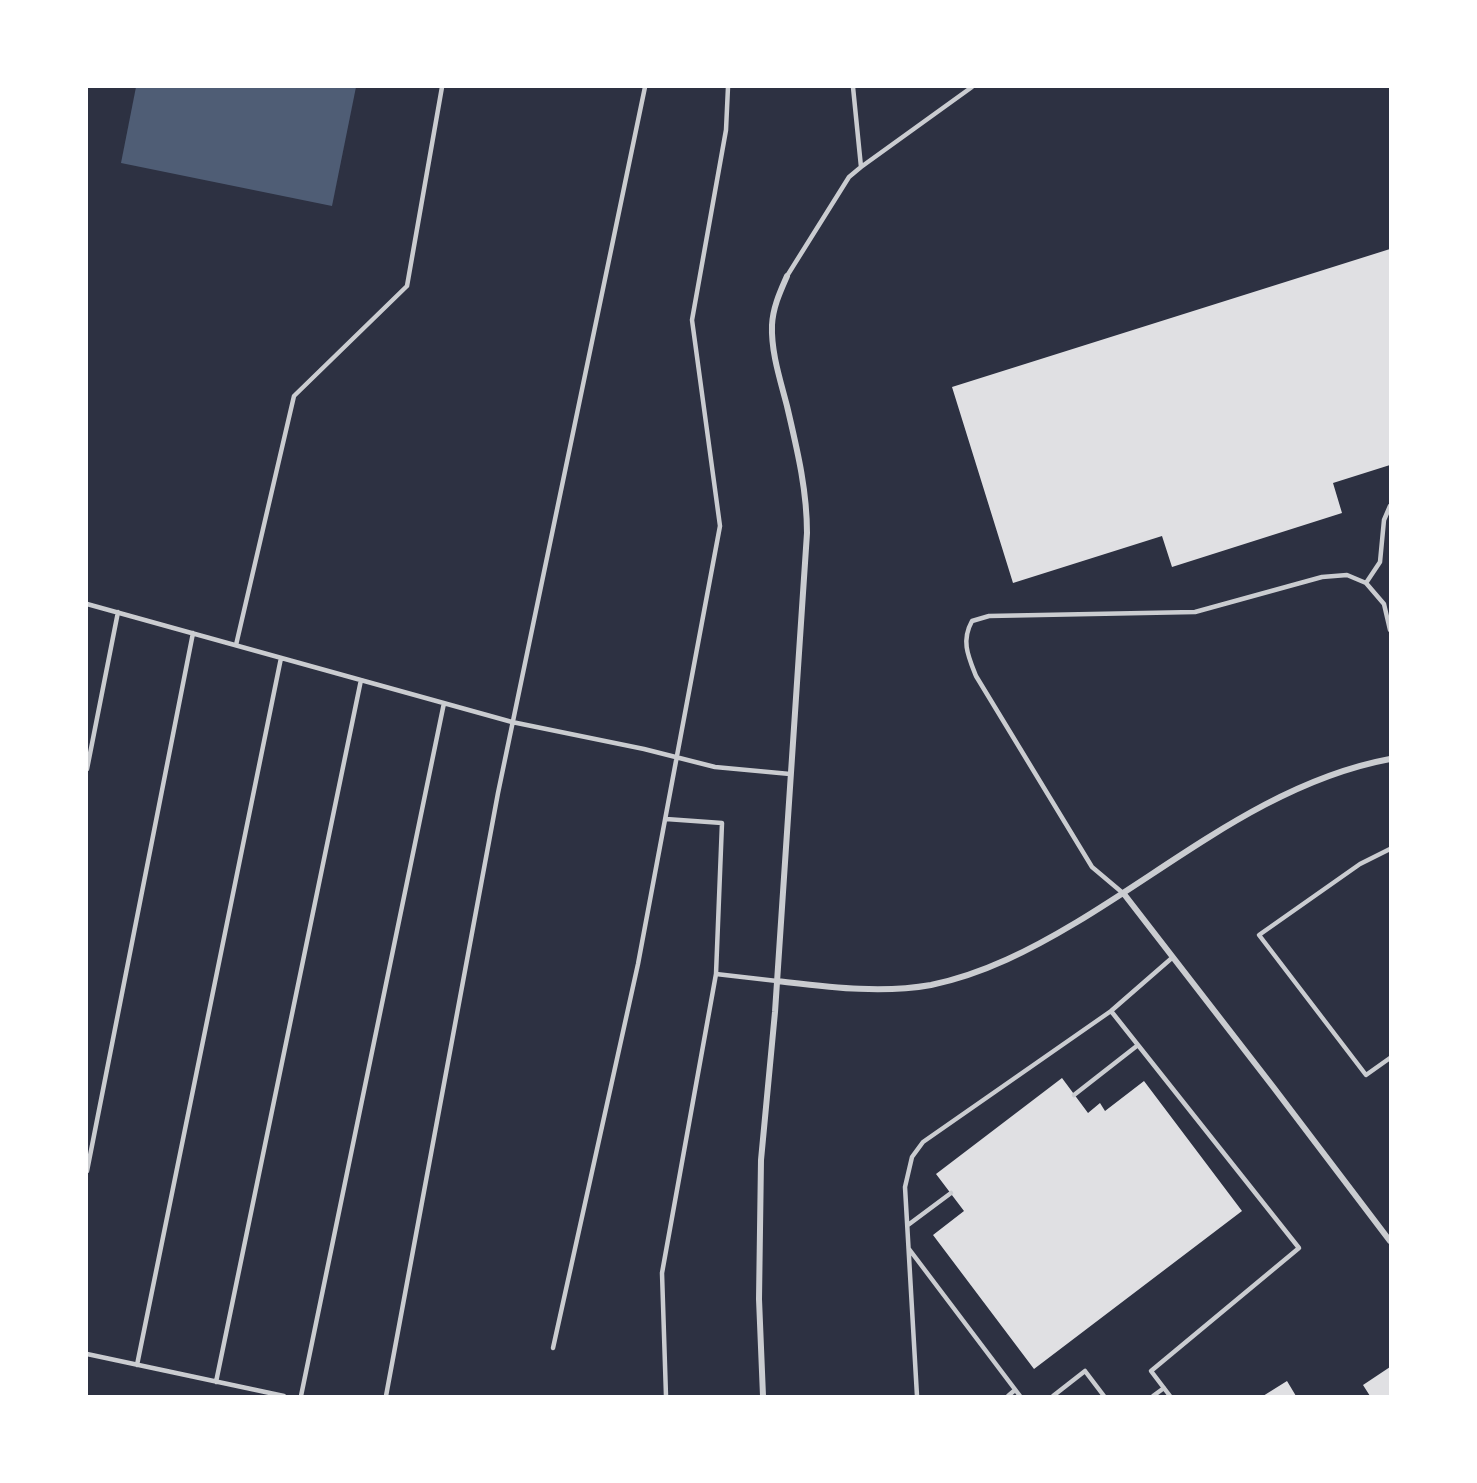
<!DOCTYPE html>
<html>
<head>
<meta charset="utf-8">
<style>
	body { margin:0 }
	#map { position:relative; width:1477px; height:1483px; overflow:hidden; background:#2d3142; font-family:Commissioner,sans-serif }
	canvas { display:block }
	.frame { position:absolute; inset:0; border:88px solid #fff; pointer-events:none }
</style>
</head>
<body>
<div id="map">
<canvas width="1477" height="1483"></canvas>
<div class="frame"></div>
</div>
<script>
const ctx = document.querySelector('canvas').getContext('2d');
ctx.lineJoin = 'round';
function paint(path, color) { ctx.fillStyle = color; ctx.fill(path, 'evenodd'); }
function trace(path, color, width, dash) { ctx.strokeStyle = color; ctx.lineWidth = width; ctx.lineCap = dash ? 'butt' : 'round'; ctx.setLineDash(dash || []); ctx.stroke(path); }
const water = new Path2D(`
	M136 87H356L332 206 121 163Z`);
const building = new Path2D(`
	M1390 249V465L1333 483 1342 513 1172 567 1162 536 1013 583 952 387Z
	M1062 1078 1088 1113 1100 1103 1105 1111 1144 1081 1242 1211 1034 1369 933 1235 964 1211 936 1174Z
	M1390 1367V1396H1370L1363 1385Z
	M1287 1381 1296 1396H1263Z`);
const service = new Path2D(`
	M853 87 861 167
	M787 276 849 177 861 167 972 87
	M1366 583 1380 562 1384 520 1390 506
	M87 604 512 722 644 749 715 767 790 774
	M236 645 294 396 407 286 442 87
	M87 769 118 612
	M666 819 722 823 716 974 777 981
	M1390 849 1360 864 1259 935 1366 1075 1390 1058
	M1124 894 1092 867 976 676C968 656 961 641 972 621L989 616 1195 612 1322 577 1347 575 1366 583 1384 604 1390 630
	M1111 1011 1299 1248 1151 1371 1170 1396
	M1074 1095 1138 1045
	M87 1171 193 633
	M908 1225 951 1193
	M909 1249 1020 1396
	M553 1348 638 964 720 526 692 320 726 130 728 87
	M87 1354 284 1396
	M137 1365 281 658
	M216 1382 361 680
	M301 1396 444 703
	M386 1396 498 793 645 87
	M666 1396 662 1273 716 974
	M917 1396 905 1187 912 1157 923 1142 1111 1011 1173 957
	M1008 1396 1015 1390
	M1053 1396 1085 1371 1104 1396
	M1153 1396 1164 1388`);
const minor = new Path2D(`
	M1124 894 1274 1088 1390 1241
	M777 981C829 987 880 994 931 985 984 974 1032 949 1077 922 1177 862 1272 781 1390 759
	M763 1396 759 1299 761 1160 775 1012 807 533C807 489 797 449 787 406 780 379 771 352 772 325 773 307 780 292 787 276`);
paint(water, '#4f5d75');
paint(building, '#e0e0e3');
trace(service, '#caccd0', 4.5);
trace(minor, '#caccd0', 6);
</script>
</body>
</html>
